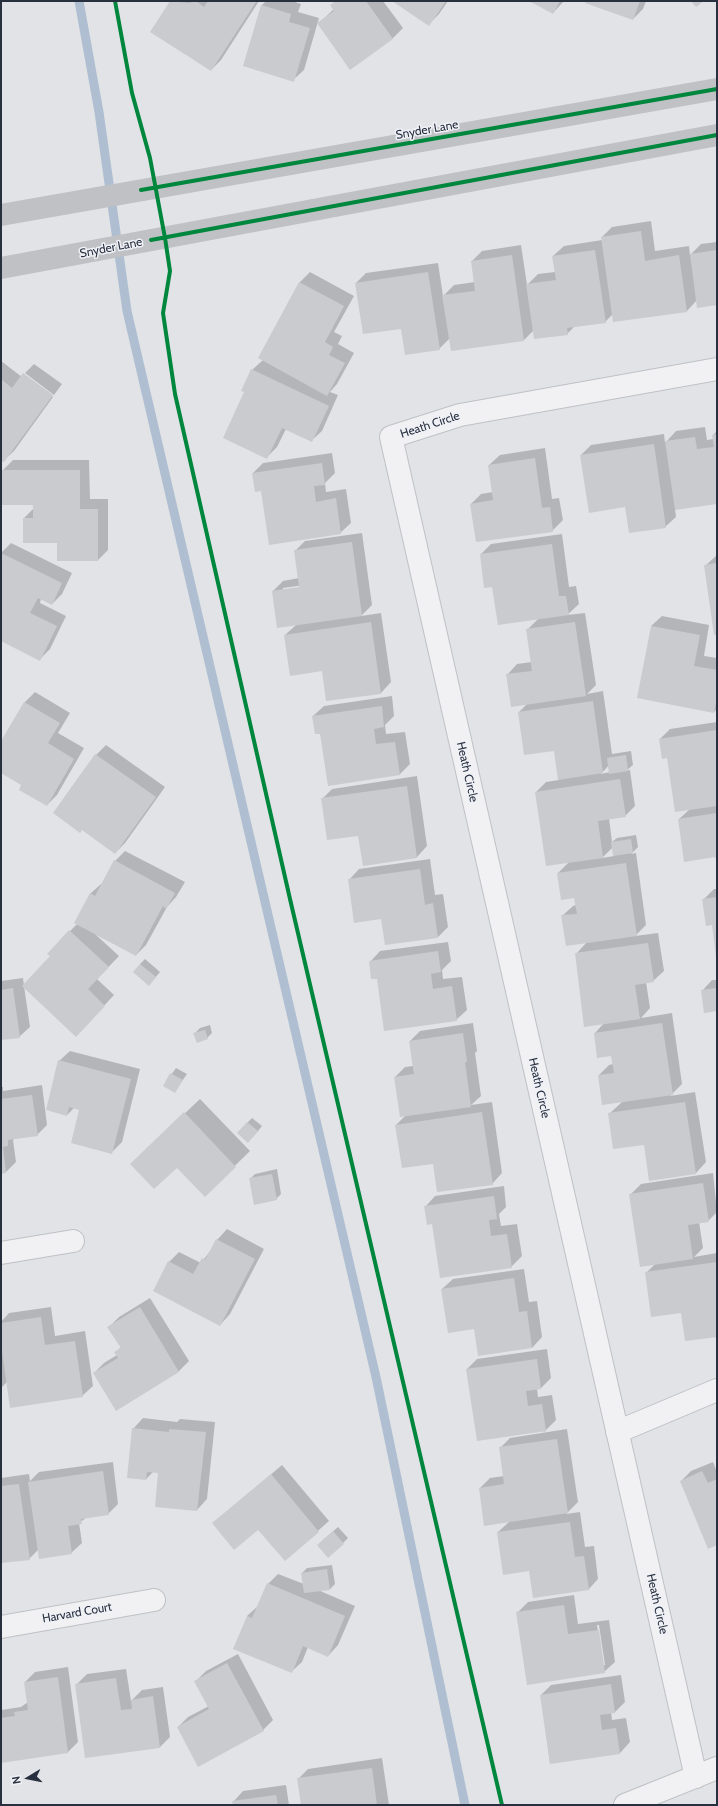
<!DOCTYPE html>
<html>
<head>
<meta charset="utf-8">
<style>
	body { margin:0 }
	#map { position:relative; width:718px; height:1806px; overflow:hidden; background:#e1e3e6; font-family:Cabin,sans-serif }
	canvas { display:block }
	.frame { position:absolute; inset:0; border:2px solid #28303f; pointer-events:none }
	.north { position:absolute; left:8px; top:1758px; width:40px; height:40px; -webkit-text-stroke:3px #eff1f6; paint-order:stroke; rotate:260deg; font-size:11px; font-weight:700; line-height:16px; text-align:center; color:#28303f }
	.north::after { content:''; display:block; margin:auto; width:14px; height:18px; background:#28303f; clip-path:polygon(50% 0,100% 100%,50% 72%,0 100%) }
</style>
</head>
<body>
<div id="map">
<canvas width="718" height="1806"></canvas>
<div class="frame"></div>
<div class="north">N</div>
</div>
<script>
const ctx = document.querySelector('canvas').getContext('2d');
ctx.lineJoin = 'round';
function paint(path, color) { ctx.fillStyle = color; ctx.fill(path, 'evenodd'); }
function trace(path, color, width, dash) { ctx.strokeStyle = color; ctx.lineWidth = width; ctx.lineCap = dash ? 'butt' : 'round'; ctx.setLineDash(dash || []); ctx.stroke(path); }
function write(font, color, halo, rows, align = 'center') {
  ctx.font = font + ' Cabin,sans-serif'; ctx.lineWidth = 3; ctx.setLineDash([]); ctx.textBaseline = 'middle'; ctx.strokeStyle = halo; ctx.fillStyle = color; for (const [text, x, y, turn = 0] of rows) {
    ctx.save(); ctx.translate(x, y); ctx.rotate((+turn || 0) * Math.PI / 180); ctx.textAlign = isNaN(turn) ? turn : align; if (halo) ctx.strokeText(text, 0, 0); ctx.fillText(text, 0, 0); ctx.restore();
  }
}
const shadow = new Path2D(`
	M172 1H259L221 60 211 70 151 32Z
	M266 1H292L301 4 298 12 319 18 304 70 293 80 262 5Z
	M336 1H383L403 28 393 38 350 68 318 24 334 9 331 5Z
	M394 1H448L439 14 429 24Z
	M531 1H564L553 13Z
	M587 1H646L643 9 633 19Z
	M651 221 655 251 689 246 690 255 701 244 717 242V304L697 300 687 311 614 321 613 314 605 322 575 326 567 334 534 330 524 340 450 338 439 349 402 328 356 283 366 273 438 263 443 296 454 285 475 282 472 261 482 251 521 245 527 285 538 274 555 272 553 256 564 246 602 240V237L612 227Z
	M310 272 354 296 334 332 342 336 338 344 354 353 337 384 330 392 338 395 322 431 311 441 286 429 277 447 267 457 246 392 252 370 263 360 260 358 300 282Z
	M1 361 22 377 24 375 53 397 14 451 3 461 1 459Z
	M34 364 62 384 54 395 25 373Z
	M705 427 707 440 713 439V435L717 431V503L675 509 676 517 665 527 626 506 581 455 591 445 664 434 665 443 676 431Z
	M545 448 552 499 559 498 563 520 552 531 471 504 481 494 493 492 489 465 500 455Z
	M332 453 335 473 325 483 326 492 346 489 351 523 340 533 262 490 253 473 263 463Z
	M13 460H89L90 499H108V550L98 560 58 542 24 518 34 508V504L3 470Z
	M362 533 372 605 361 616 381 613 391 682 381 693 323 670 285 635 296 625 273 591 283 581 299 578 295 551 305 541ZM304 585 305 587 283 590V588Z
	M562 534 569 587 576 586 579 604 567 615 585 613 596 685 587 694 603 691 612 754 631 751 633 765 627 770H630L635 806 625 816 609 818 612 842 617 838 636 835 638 847 631 854 636 853 646 925 635 936 658 933 664 971 653 981 646 982 650 1008 641 1018 672 1013 682 1084 670 1096 695 1092 706 1162 696 1173 645 1143 609 1114 622 1102 599 1075 609 1065 613 1064 612 1055 595 1033 604 1023 576 954 587 942 562 916 573 906 576 905 575 897 558 873 569 862 536 792 546 782 559 780 555 750 519 712 528 703 507 675 517 664 532 662 527 630 539 618 493 585 481 554 491 544ZM609 765 610 772 601 774ZM613 847 614 856 602 858Z
	M11 543 72 573 62 594 52 604 41 599 40 603 66 616 50 649 39 660 1 640V553Z
	M717 555V634L705 566Z
	M662 616 709 625 704 656 717 658V709L714 712 651 626Z
	M35 692 70 713 58 733 84 748 57 795 47 805 23 785 1 772V742L25 702Z
	M392 696 394 716 385 725 386 734 405 732 410 764 399 775 321 732 313 716 324 706Z
	M717 722V861L716 856 679 819 689 810 660 739 670 729Z
	M106 745 165 787 125 843 115 853 96 755Z
	M417 776 427 846 417 857 364 865 359 835 322 799 332 789Z
	M125 851 185 882 176 897 167 907 146 945 136 955 95 934 119 956 97 979 114 995 86 1025 24 986 30 1027 19 1037 1 1039V981L23 978 24 986 51 956 48 954 77 924 90 894 101 884 102 885 115 861Z
	M430 859 435 895 443 894 448 927 438 937 382 918 349 880 359 869Z
	M714 889H717V956L713 924 703 900Z
	M448 942 451 961 442 970 443 979 462 977 467 1010 456 1020 378 978 370 962 380 951Z
	M145 959 160 972 149 985 140 964Z
	M712 980H717V1010L702 991Z
	M473 1023 477 1051 475 1053 481 1096 471 1105 492 1102 502 1173 492 1184 434 1162 396 1125 406 1115 395 1077 405 1067 413 1066 410 1041 420 1031Z
	M210 1025 212 1033 207 1038 195 1033 200 1028Z
	M70 1051 140 1069 122 1142 112 1152 80 1109 74 1108 67 1115 59 1061Z
	M176 1068 187 1074 175 1091 164 1085Z
	M42 1085 47 1125 37 1135 15 1138 13 1140 16 1162 6 1172 1 1173V1087H3V1091Z
	M200 1099 250 1151 205 1195 177 1166 146 1150Z
	M252 1118 262 1126 253 1137 247 1123Z
	M277 1169 281 1194 276 1199 250 1179 255 1174Z
	M713 1173 717 1212 708 1221 699 1222 703 1248 694 1257 717 1253V1336L682 1312 646 1273 655 1264 631 1194 641 1184Z
	M504 1186 506 1207 499 1214 501 1226 517 1224 522 1256 511 1267 433 1223 425 1207 435 1196Z
	M227 1229 264 1249 230 1314 220 1325 169 1262 179 1252 201 1263 211 1250 217 1240Z
	M524 1269 529 1302 537 1301 542 1337 532 1348 475 1328 442 1289 453 1279Z
	M150 1298 189 1361 179 1371 116 1410 94 1373 104 1363 117 1355 116 1352 121 1347 109 1327 119 1317Z
	M51 1307 55 1336 85 1331 93 1386 82 1396 7 1382 1 1388V1322L9 1313Z
	M547 1349 551 1378 541 1388 537 1389 538 1397 552 1395 556 1420 544 1432 467 1369 477 1359Z
	M143 1418 177 1422 180 1419 215 1422 207 1499 197 1510 159 1472H153L146 1479 133 1429Z
	M567 1429 578 1502 566 1514 580 1512 585 1547 594 1546 598 1579 588 1590 530 1570 498 1532 510 1521 480 1488 490 1478 504 1476 500 1448 510 1438Z
	M113 1462 118 1504 108 1514 87 1517 79 1523 82 1543 71 1553 38 1550 29 1559 1 1562V1478L29 1474 30 1481 39 1472Z
	M713 1462 717 1472V1544L681 1481 691 1471Z
	M282 1465 329 1521 285 1560 259 1529 214 1523Z
	M338 1527 348 1538 343 1543 323 1540Z
	M332 1565 335 1584 330 1589 318 1590 355 1606 338 1645 328 1656 308 1647 302 1662 291 1672 247 1616 258 1606 268 1584 278 1574 304 1584 302 1573 307 1568Z
	M574 1595 578 1624 609 1620 615 1662 604 1672 517 1613 528 1602ZM597 1625H599L605 1665H603Z
	M238 1654 273 1720 263 1730 178 1727 188 1717 209 1706 196 1681 206 1671Z
	M68 1667 78 1742 68 1752 1 1762V1710L21 1707 28 1702 25 1682 35 1672Z
	M126 1669 131 1701 142 1690 163 1687 170 1737 160 1747 76 1685 87 1674Z
	M621 1675 625 1702 615 1712H611L612 1720 626 1718 630 1742 620 1753 550 1763 541 1695 551 1685Z
	M382 1758 389 1805H302L298 1779 308 1769Z
	M286 1785 289 1805H234L233 1802 243 1791Z`);
const stream = new Path2D(`
	M79 1 99 112 127 311 376 1377 465 1805`);
const building = new Path2D(`
	M170 1 189 3 196 1 204 7 208 1 256 2 211 71 150 32Z
	M336 1H366L393 39 350 70 317 23 334 11 330 5Z
	M392 1H446L429 26Z
	M529 1H560L553 14Z
	M586 1H640L633 20 585 3Z
	M691 1H704L696 7Z
	M261 5 291 14 289 22 310 28 294 82 243 66Z
	M641 231 645 261 679 255 687 312 613 322 601 237Z
	M595 250 606 323 567 328 568 335 534 339 526 284 556 280 552 256Z
	M717 250V305L697 308 690 254Z
	M512 255 524 341 451 351 442 295 475 291 471 261Z
	M428 272 440 350 405 355 401 329 363 334 355 283Z
	M299 282 344 306 325 342 333 347 329 355 345 363 327 396 258 358Z
	M251 369 329 406 312 442 282 428 267 459 223 438 244 392 241 391Z
	M23 373 53 395 4 462 1 461V379L12 388Z
	M717 434V504L675 510 665 441 695 437 697 449 714 447 712 435Z
	M654 444 666 528 629 533 625 507 589 513 580 455Z
	M535 458 542 508 550 507 553 532 476 542 470 504 493 500 488 465Z
	M322 463 325 485 314 486 316 502 336 498 341 534 269 545 261 491 255 492 252 473Z
	M2 470H80V509H98V561H57V543H23V518H33V505H2Z
	M352 542 362 616 277 628 272 591 299 587 294 550Z
	M552 544 559 596H566L569 615 498 625 492 587 484 588 480 554Z
	M1 553 62 583 52 605 38 598 30 613 57 626 40 661 1 641Z
	M717 563V635H714L704 565Z
	M371 622 381 694 326 701 322 671 290 676 284 635Z
	M575 622 586 696 511 707 506 674 532 671 526 629Z
	M651 626 700 635 694 666 717 670V697L714 713 637 698Z
	M593 701 603 773 558 780 554 751 524 755 518 712Z
	M24 702 60 723 48 743 74 759 47 806 19 790 21 785 1 773V741Z
	M382 706 384 727 374 729 376 744 395 742 400 775 328 786 320 734H315L312 716Z
	M717 730V806L675 812 667 758 662 759 659 739Z
	M95 754 156 797 115 854 82 830 80 833 53 813Z
	M626 755 628 771 609 774 607 758Z
	M620 779 626 817 598 821 603 858 546 866 535 792Z
	M407 786 417 858 363 866 358 836 327 840 321 798Z
	M717 813V862L715 857 684 862 678 819Z
	M631 839 633 853 613 856 611 842Z
	M114 860 175 893 166 909 163 906 136 956 74 923 90 893 95 896Z
	M626 863 637 936 566 946 561 915 577 914 574 898 561 900 557 873Z
	M420 869 425 905 433 903 438 938 385 945 381 919 354 923 348 879Z
	M717 897V957H716L712 925 706 926 702 899Z
	M69 930 109 967 88 989 105 1006 76 1037 22 986 50 956 47 954Z
	M648 943 654 982 635 985 640 1019 584 1027 575 953Z
	M438 951 441 972 431 974 433 989 452 986 457 1021 384 1031 377 979H371L369 961Z
	M140 964 156 977 149 986 133 972Z
	M13 988 20 1038 1 1040V990Z
	M717 988V1011L704 1013 701 990Z
	M662 1023 673 1095 602 1105 598 1075 614 1073 611 1056 597 1058 594 1033Z
	M205 1030 208 1039 197 1043 193 1033Z
	M463 1033 467 1062H465L471 1107 400 1117 394 1077 414 1074 409 1041Z
	M58 1060 131 1079 112 1154 71 1143 79 1110 69 1107 67 1116 46 1110Z
	M170 1073 183 1080 175 1093 163 1086Z
	M32 1095 38 1136 8 1140V1146L3 1147 6 1173 1 1174V1099Z
	M685 1102 696 1174 649 1181 644 1145 613 1149 608 1113Z
	M184 1112 236 1167 205 1197 177 1168 154 1189 130 1164Z
	M482 1112 493 1185 437 1192 433 1164 402 1168 395 1125Z
	M247 1122 258 1131 248 1143 237 1133Z
	M272 1174 277 1200 254 1205 249 1178Z
	M703 1183 709 1222 688 1225 693 1259 640 1267 629 1194Z
	M494 1196 497 1219 489 1220 491 1236 507 1234 512 1268 440 1278 432 1224 427 1225 424 1206Z
	M216 1239 255 1259 220 1326 153 1291 168 1261 193 1274 202 1258 205 1260Z
	M717 1262V1337L685 1341 681 1313 651 1317 645 1272Z
	M514 1278 519 1312 527 1311 532 1348 478 1356 474 1329 448 1333 441 1289Z
	M140 1307 179 1372 116 1411 93 1373 118 1358 114 1352 121 1348 107 1327Z
	M41 1317 45 1345 75 1341 83 1397 10 1408 1 1344V1323Z
	M537 1359 541 1389 526 1391 528 1406 542 1404 546 1431 477 1441 466 1369Z
	M132 1428 169 1432V1429L206 1432 197 1511 155 1507 158 1473 147 1472 146 1480 127 1478Z
	M557 1439 568 1513 484 1526 479 1488 504 1484 499 1447Z
	M103 1471 109 1515 81 1519 82 1524 68 1526 72 1554 39 1559 28 1482Z
	M702 1471 708 1483 717 1479V1545L708 1549 680 1481Z
	M271 1474 319 1532 285 1561 258 1530 234 1550 212 1523Z
	M19 1484 30 1560 1 1563V1486Z
	M570 1522 575 1557 584 1556 589 1590 533 1598 529 1571 503 1575 497 1532Z
	M333 1531 344 1544 328 1558 317 1545Z
	M327 1569 330 1590 304 1593 301 1573Z
	M267 1583 345 1616 328 1657 303 1646 292 1673 233 1649 247 1616 252 1618Z
	M564 1605 568 1634 599 1630 605 1673 527 1685 516 1612Z
	M227 1663 264 1731 198 1767 177 1727 209 1709 194 1681Z
	M58 1677 68 1753 1 1763V1718L15 1716 14 1712 28 1710 24 1682Z
	M116 1678 121 1710 132 1709 131 1700 153 1696 160 1748 85 1758 75 1684Z
	M611 1684 615 1713 600 1715 602 1730 616 1728 620 1754 550 1764 540 1695Z
	M372 1768 377 1805H301L297 1778Z
	M276 1795 278 1805H233L232 1801Z`);
const street = new Path2D(`
	M1 1253 73 1241
	M617 1432 717 1390
	M1 1627 154 1600
	M696 1777 391 437 460 415 717 369
	M625 1805 717 1768`);
const secondary = new Path2D(`
	M1 215 717 89
	M1 268 717 135`);
const cycleway = new Path2D(`
	M115 1 132 93 150 158 165 238 170 271 163 313 175 394 290 899 502 1805
	M141 190 717 89
	M151 240 717 135`);
const streetNames = [
	["Snyder Lane",427,130,-10],
	["Snyder Lane",111,248,-11],
	["Heath Circle",430,425,-18],
	["Heath Circle",467,772,77],
	["Heath Circle",539,1088,77],
	["Heath Circle",657,1604,77],
	["Harvard Court",77,1613,-10]
];
paint(shadow, '#0003');
trace(stream, '#afbfd1', 9);
paint(building, '#c9cbce');
trace(street, '#bfc1c4', 24);
trace(street, '#f1f1f3', 22);
trace(secondary, '#bfc1c5', 22);
trace(cycleway, '#00873e', 4);
write('12px', '#28303f', '#eff1f6', streetNames);
</script>
</body>
</html>
